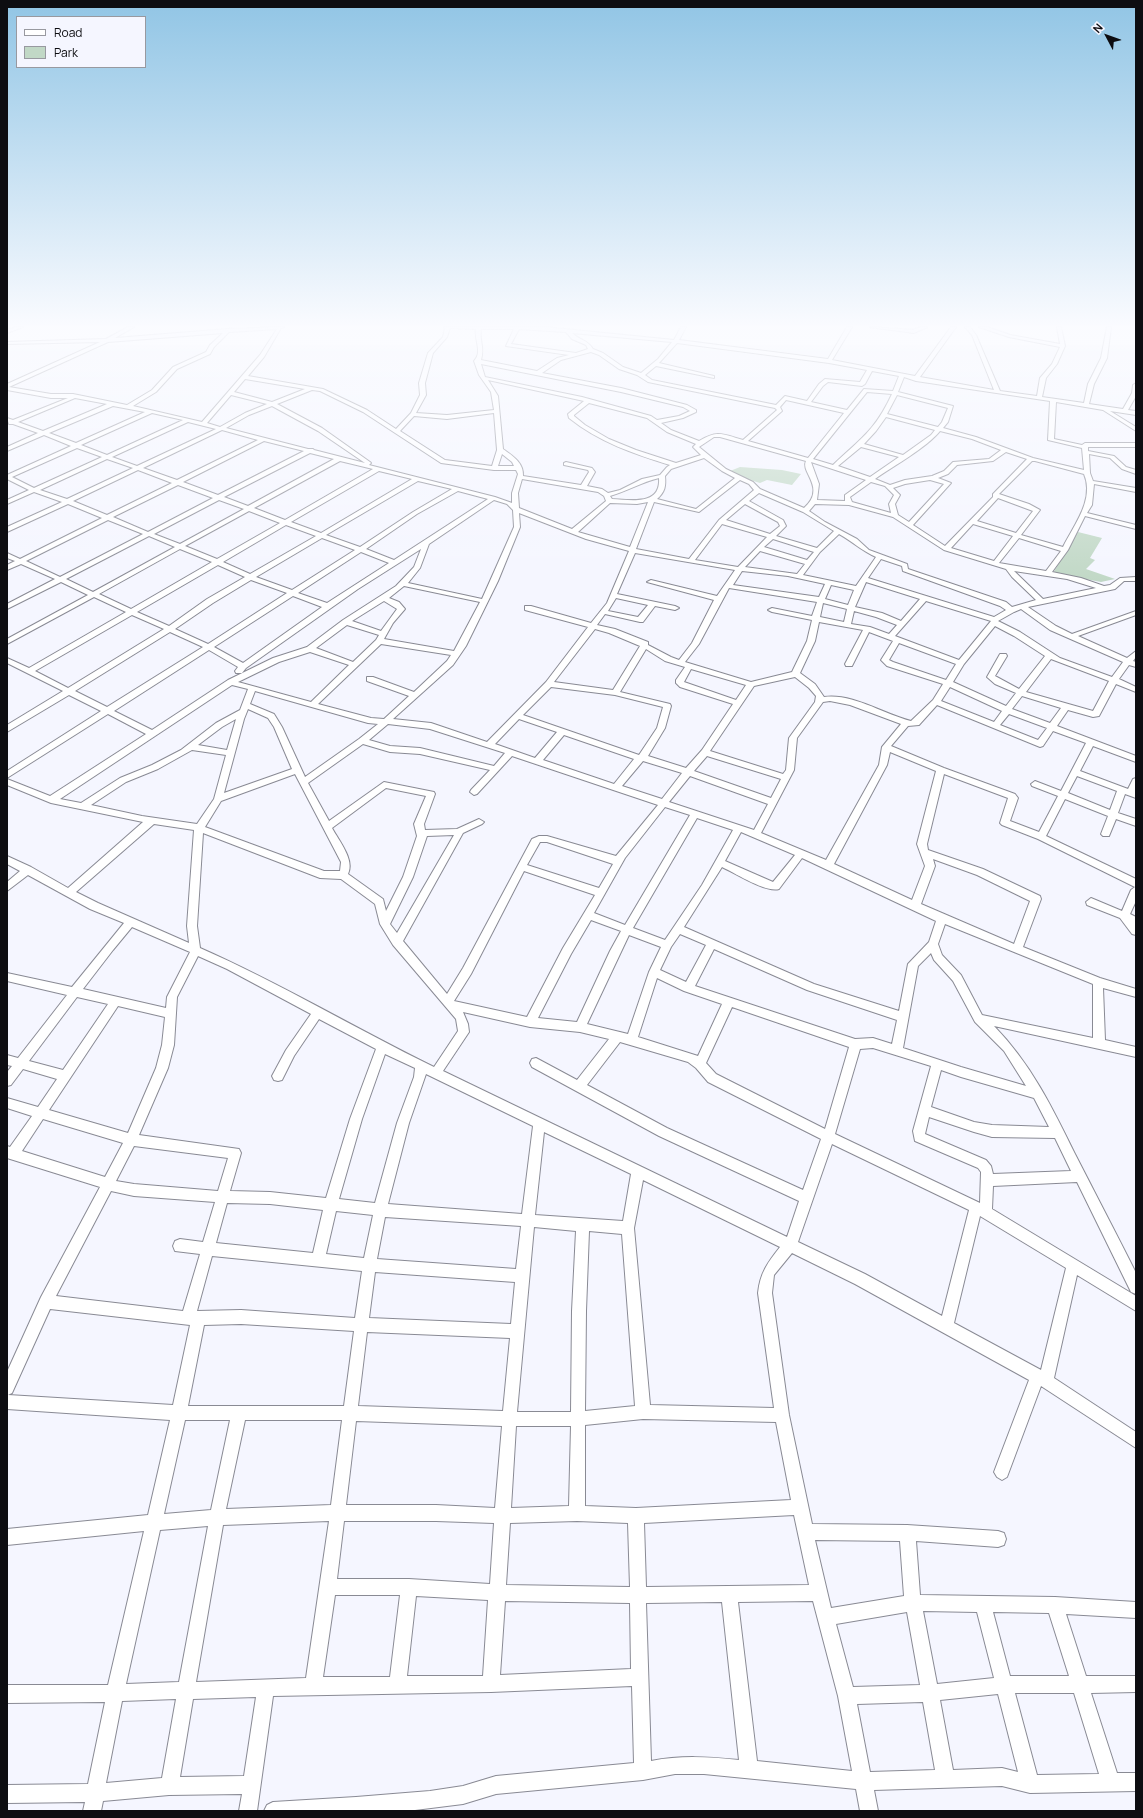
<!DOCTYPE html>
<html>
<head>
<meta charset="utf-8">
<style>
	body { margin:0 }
	#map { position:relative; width:1143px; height:1818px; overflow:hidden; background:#f5f6ff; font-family:Manrope,sans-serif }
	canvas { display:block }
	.frame { position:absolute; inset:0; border:8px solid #0d0d11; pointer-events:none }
	.legend { position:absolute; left:16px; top:16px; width:130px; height:52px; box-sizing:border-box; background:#f5f6ff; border:1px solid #9899a0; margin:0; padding:5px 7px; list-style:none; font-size:12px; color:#0d0d11 }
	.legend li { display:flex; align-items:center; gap:8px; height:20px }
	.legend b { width:20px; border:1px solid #9899a0 }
	.north { position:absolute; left:1087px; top:16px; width:40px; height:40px; -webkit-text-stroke:3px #f5f6ff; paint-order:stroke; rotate:311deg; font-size:11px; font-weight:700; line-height:16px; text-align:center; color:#0d0d11 }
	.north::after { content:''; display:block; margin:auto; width:14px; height:18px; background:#0d0d11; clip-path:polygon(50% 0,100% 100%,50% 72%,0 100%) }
</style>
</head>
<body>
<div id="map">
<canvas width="1143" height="1818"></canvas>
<div class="frame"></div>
<ul class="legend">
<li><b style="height:5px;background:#fff"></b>Road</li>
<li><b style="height:11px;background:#c1d8c6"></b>Park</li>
</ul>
<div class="north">N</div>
</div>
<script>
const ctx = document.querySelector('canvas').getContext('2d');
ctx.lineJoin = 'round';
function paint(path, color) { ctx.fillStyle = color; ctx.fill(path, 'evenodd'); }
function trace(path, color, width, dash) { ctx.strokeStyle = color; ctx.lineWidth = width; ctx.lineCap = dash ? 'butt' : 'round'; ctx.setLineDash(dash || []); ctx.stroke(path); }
const green = new Path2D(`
	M740 467 782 470 801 474 792 485 767 480 760 483 737 476 730 471Z
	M1078 532 1102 538 1090 558 1095 560 1086 569 1115 579 1101 582 1053 573Z`);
const minor = new Path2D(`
	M16 327H23L7 333V330Z
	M128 327H134L115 338 228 329 284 327 281 328 264 357 248 376 323 389 367 410 396 429 411 413 420 395 419 383 428 353 443 337 445 328 444 327H544L674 340 681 327H686L679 340 828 359 847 327H852L832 360 915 376 951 327H956L920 377 994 390 972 335 965 327H970L976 335 1000 391 1037 396 1040 378 1052 364 1060 347 1009 337 979 327H987L1010 335 1060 344 1057 327H1061L1065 346 1057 364 1046 378 1042 397 1084 403 1088 384 1101 358 1107 327H1111L1107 358 1094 384 1089 404 1123 409 1132 393 1133 385 1136 383V396L1128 410 1136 411V415L1110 411 1136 427V431L1103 410 1056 402 1054 439 1082 445 1085 443H1136V447H1088V451L1114 456 1126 467 1136 470V474L1122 469 1110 458 1089 454 1090 473 1093 481 1136 488V492L1094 484 1092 505 1087 513 1136 525V529L1085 516 1068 550 1052 572 1081 578 1104 586 1110 585 1120 578 1136 577V581H1124L1115 589 1028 607 1056 626 1072 634 1136 611V615L1078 636 1127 658 1136 651V657L1133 661 1136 662V667L1129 665 1119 679 1136 687V692L1116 684 1099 716 1093 717 1068 710 1057 726 1136 756V762L1093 746 1080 771 1128 789 1133 779 1136 778V798L1125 794 1118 813 1136 819V826L1116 819 1109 836H1103L1101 834 1108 816 1065 799 1046 836 1136 879V901L1130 914 1136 917V935L1132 934 1120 918 1087 905 1086 902 1091 898 1122 911 1131 890 1135 887 1038 839 1002 825 1000 823 1008 798 944 774 927 844 928 850 983 869 1040 896 1041 899 1023 947 1100 978 1136 989V997L1103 988 1105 1040 1136 1047V1057L994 1026C1031 1064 1052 1107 1075 1154 1095 1193 1116 1233 1136 1273V1294L1131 1292 1077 1182 993 1186 992 1209 1136 1296V1311L1077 1275 1054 1378 1136 1432V1448L1041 1386 1007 1477 1002 1480 997 1477 994 1472 1029 1380 855 1284 792 1253 774 1275 772 1293 789 1415 812 1524 907 1525 998 1531 1004 1533 1006 1539 1004 1545 998 1547 916 1541 920 1595 1055 1597 1136 1602V1618L1066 1614 1086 1676H1136V1692L1091 1693 1117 1773H1136V1791L1030 1793 1002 1786 874 1790 878 1811H860L856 1789 704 1774H675L643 1780 496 1794 463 1804 407 1811H264L267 1805 273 1802 356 1797 430 1791 463 1786 496 1776 634 1763 632 1686 491 1692 273 1696 257 1811H239L242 1794 169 1795 103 1801 101 1811H83L85 1802 7 1803V1785L88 1784 105 1702 7 1703V1685H108L144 1531 7 1545V1529L148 1515 170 1420 7 1409V1372L41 1297 100 1187 7 1158V1146L10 1147 32 1116 7 1108V1098L38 1107 57 1079 23 1069 11 1085 7 1086V1072L12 1066 7 1065V1055L18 1058 67 995 7 981V973L72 987 124 923 90 909 28 875 7 891V882L20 871 7 864V856L31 867 68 888 143 822 51 803 7 785V779L50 796 146 734 108 714 7 778V771L101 711 69 695 7 732V725L63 691 7 663V658L29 668 126 612 94 597 7 644V639L88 595 61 582 7 609V604L55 579 21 564 7 570V565L15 561 7 558V553L20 559 102 518 68 504 7 532V527L62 502 34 492 7 504V500L29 490 7 479V475L71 446 44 435 7 451V447L38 433 13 424H9L7 418 13 420 68 398H51L7 390V384L100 342 7 344V342L106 339ZM450 328 476 329C474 340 483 352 474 361L479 375 491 392 494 410 447 415 416 413 426 395 425 383 433 353 447 337ZM277 329 260 355 202 422 133 406 156 392 177 369 210 354 214 347 229 332ZM481 329H514L506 346 569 355 557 358 537 371 481 360C485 347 479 341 481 329ZM519 329 566 332 572 339 586 345 588 349 576 353 511 344ZM223 333 210 345 206 352 173 367 152 390 127 405 73 394H51L9 387 108 342ZM572 333 672 342 658 359 641 373 623 367 603 353 593 349C588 340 579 340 572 333ZM677 343 829 363 867 370 860 382 825 379 819 384 807 401 785 396 776 405 652 380 645 375 656 366 714 378V376L659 363ZM591 352 599 355 619 369 637 375 648 382 775 408 777 410 743 440C722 434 718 430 699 441L671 430 661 423 683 418 696 412V410L687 405 621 388 542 373 561 360ZM481 364 621 392 683 407 690 411 679 416 657 420 651 416 582 397 485 377ZM872 371 899 376 893 391 864 389 847 410 811 402 823 386 828 382 862 386 865 384ZM904 377 916 381 1050 401 1048 440 1082 448 1084 470 1033 458 976 437 943 428 948 422 953 406 898 392ZM245 379 305 389 272 402 234 392ZM488 380 584 401 568 414 569 418C599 442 634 454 670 465L667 467 660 475 642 479 620 490 608 493 602 489 587 486 595 472 592 468 566 462 564 463V465L588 470 589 472 581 485 523 476C524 463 513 456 503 449L498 396ZM312 390 320 391 363 412 441 463 494 470H516L518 474 512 493V503L495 497 369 465 371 463 370 462 322 428 277 404ZM867 392 892 394C875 431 860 439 833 465L813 459ZM231 395 267 404 245 413 220 427 207 423ZM897 395 948 408 942 422 938 427 887 414ZM75 398 107 404 43 431 18 422ZM786 400 844 413 808 458 748 441 782 411 780 407ZM589 403 647 418 667 432 696 444 693 447 701 455 676 463 636 450 609 439 585 425 574 416V415ZM113 406 145 412 76 443 49 433ZM272 406 318 431 365 463 314 450 313 449H308L226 428 249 415ZM152 413 183 420 107 455 81 445ZM494 413 497 450 492 466 445 460 400 431 414 416 447 419ZM886 417 935 430 931 435 903 455 864 444 876 431ZM188 422 216 429 137 466 112 457ZM222 430 258 440 177 480 143 468ZM940 431 972 439 1001 450 989 459 953 462 944 471 932 476 905 480 890 485 875 479C895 465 926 448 940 431ZM714 437H720L806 461C800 472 827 488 804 508L760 489 753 482 726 469 699 447ZM264 441 304 451 218 495 183 482ZM861 447 899 457 870 477 838 466ZM77 448 102 457 34 488 12 477ZM1006 452 1027 459 993 494V497L945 546 913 525 951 483 938 478 948 474 957 465 993 461ZM310 453 334 459 248 506 224 497ZM502 454 512 462 514 466H498ZM704 458 722 471 735 478 696 509 657 499C665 492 666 486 665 476L671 469ZM107 459 133 468 67 499 40 490ZM340 461 373 469 285 520 254 508ZM1032 461H1035L1084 474C1095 499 1074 525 1063 547L1021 535 1040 510 1029 504 999 494ZM811 462 866 480 845 495V501L817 500 819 484ZM138 470 172 483 107 515 73 501ZM379 471 412 479 321 533 291 522ZM659 478C661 506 631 500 612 499L610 496C627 491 642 482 659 478ZM522 479 598 492 604 496 606 501 572 529 519 508 518 493ZM740 480 749 484 754 490 719 520 689 559 636 549 654 502 699 512ZM930 480 944 484 909 522 898 515 895 504 900 495 893 488 905 484ZM418 481 452 489 413 512 360 547 326 535ZM871 482 885 486 894 495 889 504 891 513 852 502 850 497ZM178 485 213 498 148 532 113 517ZM458 491 488 499 394 560 366 549 417 514ZM759 493 803 512 834 531 817 548 776 536 786 526 783 520 749 501ZM998 498 1033 511 1016 533 977 521ZM219 500 244 509 180 544 154 534ZM494 500 507 504 513 510 514 527 482 599 408 583 420 568 429 544ZM648 502 630 547 578 532 610 503 637 504ZM745 504 778 522 780 526 770 534 726 520ZM815 504 849 505 893 517 944 550 1006 569 1012 577 1036 600 1012 607 1006 602 908 569 907 564 869 550 857 539 825 522 809 511ZM249 511 280 523 217 559 185 546ZM519 513 586 539 629 551 607 603 591 623 531 606H525V610L588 627 546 682 487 742 431 723 393 719 453 665 466 646 498 581 520 527ZM108 520 143 534 60 577 26 561ZM722 524 767 537 738 567 695 560ZM973 524 1013 536 994 561 951 548ZM286 525 316 536 250 574 223 562ZM839 534C852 541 862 551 876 557L856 586 803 575 820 552ZM149 536 175 547 93 592 66 579ZM322 538 355 550 292 590 256 577ZM1019 538 1061 551 1046 571 999 563ZM773 539 814 552 807 560 764 547ZM180 549 212 562 131 609 99 594ZM421 549 414 567 396 586 343 620 307 647 273 658 228 680 152 730 114 711 209 650 238 667 235 671 236 673H242L246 668 358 589ZM760 551 805 564 797 574 745 567ZM361 552 389 563 327 603 298 593ZM635 553 735 570 717 596 651 580 647 582 714 600 692 643 679 660 671 657 648 645V642L615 629 597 625 605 614 640 622H643L655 606 675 610 679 608 675 606 617 594ZM881 559 902 566 903 571 1000 606 1006 610 994 617 868 578ZM218 565 245 577 207 599 169 626 137 612ZM742 571 788 576 825 584 819 597 733 585ZM1014 571 1067 579 1096 588 1043 599ZM251 580 287 593 208 644 175 629 213 603ZM866 582 920 599 901 621 882 613 855 607ZM831 585 854 590 848 605 825 599ZM404 586 480 602 454 651 384 639 393 623 405 609 399 602 389 598ZM729 588 817 602 812 616 772 608 768 610 772 612 812 620 807 641 792 672 751 682 685 662 699 644ZM293 596 322 607 243 663 214 647ZM616 598 648 605 638 617 608 611ZM384 601 397 609 381 631 352 621ZM926 601 991 621 959 660 895 636ZM823 603 847 609 844 622 820 617ZM1021 609 1050 630 1123 662 1112 677 1060 658 1020 632 998 621 1014 612ZM854 611 876 617 897 625 889 634 870 627 851 624ZM132 615 164 629 68 688 35 671ZM819 622 863 630 845 664 846 666H852L869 632 893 641 881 660 887 666 943 684 933 700 911 721C883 714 853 693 824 697L815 684 800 673 815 641ZM347 625 379 635 376 640 353 662 316 648ZM995 626 1014 636 1045 656 1019 689 995 676 1007 656 1006 654H1000L987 677 995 684 1016 693 1006 706 953 682 964 664ZM595 629 609 633 640 646 613 690 554 682ZM170 632 203 647 107 707 75 691ZM899 643 956 664 946 680 893 662 889 660ZM381 644 451 655 447 661 414 692 373 677H367V681L409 696 384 719 371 718 318 704ZM646 649 665 661 685 667 676 680V683L680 687 733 704 702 750 686 768 648 756 665 728 671 706 670 704 620 692ZM310 652 349 665 311 702 238 682 279 662ZM1051 659 1109 681 1093 711 1026 692ZM691 669 746 685 736 700 684 682ZM795 677 809 688 816 696 815 702 789 738 786 770 783 774 710 751 754 686ZM232 685 248 689 240 710 216 723 181 750 152 765 120 778 81 803 60 799ZM551 687 615 695 663 707 657 728 639 755 523 715ZM950 687 1002 711 994 722 941 701ZM255 691 368 723 378 724 359 739 305 777 282 727 274 714 250 704ZM1022 696 1061 708 1050 723 1012 709ZM830 701 850 705 901 724 882 747 879 765 826 860 761 833 794 770 797 738 823 702ZM937 705 1040 747 1043 746 1053 731 1086 743 1061 791 1035 781 1031 784 1032 786 1058 796 1039 832 1010 821 1018 798 1015 794 944 768 891 746 908 726 919 725ZM248 709 268 718 274 727 292 769 224 793 244 719ZM1009 714 1047 728 1038 740 1000 725ZM236 719 227 750 198 745 222 727ZM519 719 557 732 535 758 495 744ZM388 724 430 729 505 753 494 766 420 748 390 746 369 740ZM564 735 634 759 614 784 543 760ZM363 744 390 752 420 754 490 770 471 790 470 792 474 795 477 794 512 756 658 805 616 856 547 836H539L532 839 463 968 447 994 403 941 463 833 482 824 484 822 479 819 457 829 425 830 424 824 435 794 434 792 384 782 329 821 308 783ZM192 750 226 755 214 799 197 824 142 816 91 805 126 782 158 769ZM890 752 936 771 917 844 925 866 912 900 834 864 887 765ZM707 756 781 779 771 798 694 771ZM643 761 682 773 662 799 622 786ZM295 774 341 862 340 871H324L205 827 221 801ZM690 776 768 804 754 830 669 802ZM1077 776 1117 791 1110 810 1068 793ZM386 788 426 796 414 824 417 836 403 877 386 911 383 899 348 874C355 860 339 841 332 828ZM665 807 690 815 625 925 594 913 625 858ZM697 818 733 830 702 885 665 940 633 928ZM154 824 194 830 187 926 189 943 98 903 76 892ZM741 832 795 855 773 882 725 861ZM203 833 320 878 341 879 375 904 380 924 393 945 456 1019 458 1031 434 1067C356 1029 280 983 200 948L197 926ZM454 835 397 933 390 924 413 877 427 836ZM540 842H547L613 864 599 888 527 865ZM802 858 936 921 929 942 908 964 899 1011 814 984 684 927 722 867C735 873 766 893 779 889ZM933 859 977 875 1030 901 1014 944 921 904 935 866ZM524 871 595 895 563 948 527 1017 454 1001 471 974ZM591 920 621 931 610 951 577 1022 538 1018 571 954ZM945 924 1093 984V1038L982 1015 961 975 942 955 938 944ZM132 927 190 952 167 997 166 1008 83 989 113 950ZM680 934 706 945 686 982 660 970 671 947ZM629 935 661 947 649 972 628 1034 587 1024ZM714 949 807 990 897 1020 892 1044 873 1038 855 1039 695 986ZM931 953 934 960 953 981 975 1022 1004 1051 1026 1086 961 1067 903 1048 918 966ZM198 956 227 969 311 1014 286 1050 272 1076 274 1080 278 1081 282 1080 294 1056 319 1019 376 1049 350 1119 326 1198 270 1192 230 1191 241 1153 239 1149 139 1135 168 1068 174 1045 177 997ZM657 978 684 991 722 1004 698 1056 638 1037ZM77 997 108 1004 63 1070 29 1061ZM118 1006 165 1017 162 1045 156 1068 128 1133 49 1110ZM732 1007 849 1047 825 1129 716 1074 706 1063ZM463 1012 530 1027 580 1032 609 1039 577 1080 536 1058 532 1059 530 1063 532 1067 659 1136 799 1201 787 1237 443 1071 469 1032 468 1024ZM620 1042 688 1062 696 1068 708 1082 821 1139 803 1190 667 1128 587 1085ZM873 1048 931 1066 913 1131 915 1141 978 1168 981 1172 980 1203 835 1134 860 1049ZM385 1054 415 1068 414 1077 397 1123 375 1203 339 1199 362 1119ZM941 1070 961 1077 1034 1098 1049 1127 992 1125 974 1122 931 1107ZM426 1074 533 1126 522 1214 388 1204 409 1123ZM929 1117 974 1132 992 1137 1055 1138 1071 1171 993 1174 991 1166 986 1160 925 1134ZM43 1119 123 1143 105 1177 22 1151ZM544 1132 631 1174 623 1221 535 1215ZM832 1144 969 1210 942 1316 865 1274 798 1242ZM134 1146 228 1158 218 1191 134 1184 116 1181ZM643 1180 780 1247C768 1262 760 1273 758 1293L774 1408 650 1405 634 1228ZM111 1191 134 1196 215 1202 203 1242 180 1239 175 1241 173 1246 175 1251 200 1254 183 1311 56 1296ZM227 1203 270 1204 323 1210 313 1253 216 1243ZM336 1211 373 1215 364 1258 326 1254ZM980 1216 1066 1268 1041 1370 954 1323ZM385 1217 521 1226 516 1269 377 1259ZM534 1227 576 1231 572 1311 571 1412H517ZM589 1231 622 1234 635 1406 585 1411 586 1311ZM212 1256 362 1271 355 1318 241 1310 197 1311ZM375 1272 515 1282 511 1324 369 1318ZM50 1309 190 1325 173 1405 8 1395 12 1393ZM241 1324 354 1331 344 1406H188L204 1325ZM367 1332 510 1338 503 1411 358 1406ZM643 1419 776 1422 791 1500 636 1508 585 1506V1425ZM185 1420H230L211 1510 164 1514ZM245 1420H342L331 1505 226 1509ZM356 1421 502 1426 495 1508 436 1505H346ZM516 1426H571L569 1506 511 1508ZM794 1515 809 1585 646 1587 644 1523ZM329 1521 306 1678 196 1682 223 1525ZM344 1521H436L494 1523 490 1584 409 1579H337ZM577 1521 628 1523 630 1587 506 1585 510 1523ZM208 1526 179 1682 126 1684 160 1530ZM815 1540 900 1541 904 1596 831 1608ZM335 1595H400L390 1677H323ZM416 1596 488 1600 483 1676H407ZM505 1601 630 1603 631 1669 500 1675ZM813 1601 838 1696 852 1771 757 1761 738 1602ZM722 1602 739 1760C708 1757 682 1755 651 1761L646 1603ZM923 1611 977 1612 994 1678 937 1684ZM907 1612 920 1685 853 1687 836 1624ZM993 1612 1049 1613 1069 1676H1010ZM1015 1693H1074L1099 1774 1037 1775ZM998 1694 1018 1772 1002 1768 953 1770 940 1700ZM256 1697 244 1776 180 1777 193 1699ZM176 1699 162 1778 106 1783 122 1701ZM923 1702 935 1770 870 1772 857 1704Z
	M870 327 913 330 921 327H927L914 333Z`);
paint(green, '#c1d8c6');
trace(minor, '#898a94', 2);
paint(minor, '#fff');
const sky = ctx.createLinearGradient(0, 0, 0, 582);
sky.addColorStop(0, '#91c5e5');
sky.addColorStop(0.56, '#fafbff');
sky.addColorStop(1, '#fafbff00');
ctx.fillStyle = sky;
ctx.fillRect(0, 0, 1143, 582);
</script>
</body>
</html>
